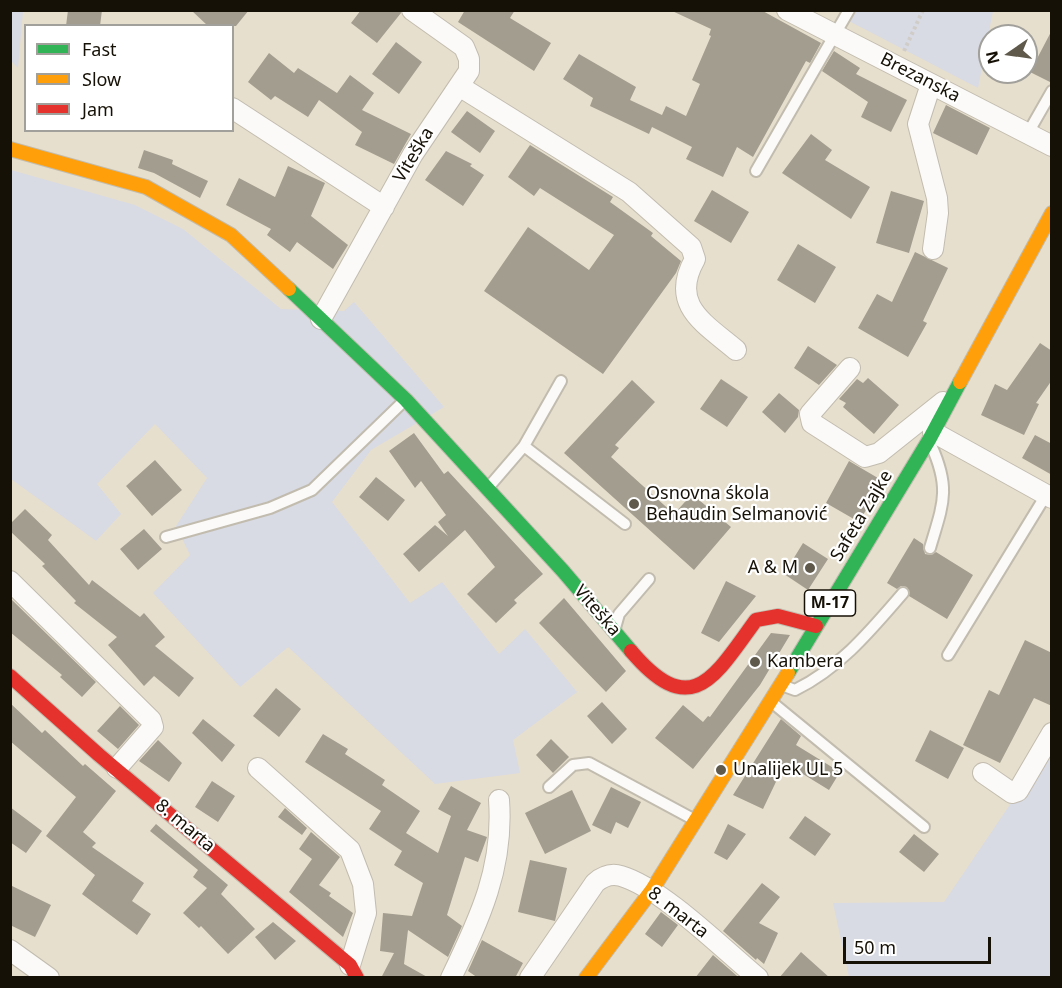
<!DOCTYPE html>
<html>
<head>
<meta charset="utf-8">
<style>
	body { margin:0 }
	#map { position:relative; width:1062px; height:988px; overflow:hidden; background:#e7dfcd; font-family:"Noto Sans",sans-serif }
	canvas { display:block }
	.frame { position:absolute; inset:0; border:12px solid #161106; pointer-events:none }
	.legend { position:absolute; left:24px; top:24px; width:210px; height:108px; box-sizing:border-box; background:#fff; border:2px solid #a2a09b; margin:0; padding:8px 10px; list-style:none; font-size:18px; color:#161106 }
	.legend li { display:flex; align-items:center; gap:12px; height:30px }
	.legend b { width:30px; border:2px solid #a2a09b }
	.north { position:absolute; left:978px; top:24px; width:60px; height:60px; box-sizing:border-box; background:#fff; border:2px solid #a2a09b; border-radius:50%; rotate:257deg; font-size:16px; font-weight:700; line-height:24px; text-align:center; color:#161106 }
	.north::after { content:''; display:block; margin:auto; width:21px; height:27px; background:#5f594c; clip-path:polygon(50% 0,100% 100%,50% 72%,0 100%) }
	.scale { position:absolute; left:843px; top:937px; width:148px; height:27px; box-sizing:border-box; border:3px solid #161106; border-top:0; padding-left:8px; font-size:18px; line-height:21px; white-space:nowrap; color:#161106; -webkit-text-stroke:4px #fff; paint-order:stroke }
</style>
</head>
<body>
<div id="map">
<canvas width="1062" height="988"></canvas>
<div class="frame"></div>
<ul class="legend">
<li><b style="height:8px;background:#30b455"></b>Fast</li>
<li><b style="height:8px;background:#ff9f0a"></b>Slow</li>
<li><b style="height:8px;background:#e5322d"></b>Jam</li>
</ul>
<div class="north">N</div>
<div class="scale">50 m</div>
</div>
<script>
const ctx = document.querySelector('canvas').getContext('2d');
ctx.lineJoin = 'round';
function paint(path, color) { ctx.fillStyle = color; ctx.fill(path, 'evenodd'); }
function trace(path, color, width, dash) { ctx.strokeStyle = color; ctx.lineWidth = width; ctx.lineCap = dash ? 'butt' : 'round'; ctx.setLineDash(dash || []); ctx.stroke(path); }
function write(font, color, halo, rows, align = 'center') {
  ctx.font = font + ' "Noto Sans",sans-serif'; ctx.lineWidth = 4.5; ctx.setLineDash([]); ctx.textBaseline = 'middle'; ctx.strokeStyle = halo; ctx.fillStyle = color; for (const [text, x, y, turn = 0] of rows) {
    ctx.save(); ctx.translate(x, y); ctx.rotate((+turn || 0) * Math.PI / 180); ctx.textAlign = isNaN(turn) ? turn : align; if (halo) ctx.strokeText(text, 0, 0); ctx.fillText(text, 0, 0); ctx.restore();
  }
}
const green = new Path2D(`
	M10 11H23L18 68 11 61Z
	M840 11H993L978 88 841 17Z
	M11 170 135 205 183 229 281 309 344 311 354 302 444 407 371 450 332 502 410 603 442 582 499 654 525 629 577 692 513 740 520 773 435 784 288 647 240 687 153 593 190 555 176 526 207 478 155 424 97 484 121 514 96 541 11 479Z
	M1051 744V977H849L833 903 944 902Z`);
const building = new Path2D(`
	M68 10H102L100 26H66Z
	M191 10H249L236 26H208Z
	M361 10H400L401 13 377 43 351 23Z
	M465 10H515L510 18 551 43 534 71 458 22Z
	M670 10H761L821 43 810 63 806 61 753 157 737 147 723 177 686 159 692 147 652 127 649 134 590 106 593 98 563 79 579 54 636 87 630 100 662 115 666 106 686 116 700 84 692 80 711 36 709 35 711 29Z
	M1052 30V83L1030 72Z
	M396 42 422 62 399 94 372 74Z
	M834 51 860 68 856 74 907 100 891 132 861 117 868 102 822 71Z
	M269 53 294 73 298 68 337 93 350 75 374 93 362 110 411 134 394 164 355 145 362 132 319 100 308 117 275 96 271 100 248 82Z
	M946 105 990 128 977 155 933 133Z
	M467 111 495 131 480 153 451 132Z
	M811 134 832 150 825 160 870 187 851 219 782 173Z
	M530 145 613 197 610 202 653 233 651 236 681 261 676 273 603 374 484 291 528 227 589 270 614 235 540 188 534 196 508 177Z
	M144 150 173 160 172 164 208 181 200 198 154 173 138 168Z
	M446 151 472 164 470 166 484 175 463 206 425 180Z
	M288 166 325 183 311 216 348 245 333 269 297 242 290 252 267 235 271 229 226 205 239 178 275 197Z
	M712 190 749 212 731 243 694 221Z
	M891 191 924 201 909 253 876 243Z
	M798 244 836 267 815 303 777 280Z
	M915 252 948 268 923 321 927 323 908 357 858 328 877 294 892 302Z
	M1040 343 1052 351V380L1036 403 1039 404 1024 435 981 415 995 384 1007 390Z
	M808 346 837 365 819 385 794 368Z
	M868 378 899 405 874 434 843 407 846 403 839 399 857 379 863 383Z
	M721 379 748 397 727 427 700 409Z
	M632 380 655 402 615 445 619 448 611 457 674 514 692 494 731 527 694 570 564 453Z
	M779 393 799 410 798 417 785 433 762 412Z
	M414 433 444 474 448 471 543 574 514 600 517 603 496 623 467 594 495 567 465 530 419 572 403 554 435 525 448 536 438 522 446 515 421 481 415 488 389 451Z
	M1035 435 1052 444V475L1022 458Z
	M155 460 182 490 152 516 126 486Z
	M849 461 883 481 859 522 826 503Z
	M376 477 405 500 388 521 359 497Z
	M25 509 52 535 48 540 89 585 92 580 140 617 144 613 165 637 155 646 194 678 179 697 154 676 144 686 108 645 117 637 74 603 76 601 42 566 45 564 10 531V524Z
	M144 529 162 549 138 570 120 549Z
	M914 538 923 544 925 554 931 555 936 552 973 575 947 619 909 596 907 587 901 586 897 589 887 583Z
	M803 543 828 559 808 590 784 574Z
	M726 581 756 596 719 642 701 633Z
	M10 598 96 682 82 697 60 677 62 675 10 632Z
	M564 598 626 671 606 692 539 623Z
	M771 633 790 635 760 685 693 769 655 738 683 705 703 722 708 716 710 717Z
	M1025 640 1052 653V706L1034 698 1000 763 963 745 989 690 999 695Z
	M276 688 301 709 279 737 253 716Z
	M602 702 627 729 612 744 587 716Z
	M10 703 42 733 45 730 83 766 85 764 116 791 83 832 96 843 92 847 144 883 132 901 151 914 137 935 82 894 95 875 46 836 76 797 10 741Z
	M120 706 139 725 118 749 97 731Z
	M203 719 235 745 222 762 192 733Z
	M781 719 801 736 796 745 840 772 829 790 785 763 763 809 733 795Z
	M930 730 964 748 948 779 915 761Z
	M323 734 348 749 345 754 385 780 382 785 420 811 406 833 438 853 451 816 438 809 451 786 481 803 467 830 487 837 486 840 478 862 465 857 447 915 462 926 448 957 408 930 404 964 429 978H381L394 953 380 951 383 913 412 916 423 883 394 865 402 851 369 829 381 811 305 762Z
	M551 739 569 757 553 773 536 755Z
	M158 740 182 763 169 782 139 761Z
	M212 781 235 796 218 822 195 807Z
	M611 787 641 802 628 828 616 822 611 834 592 825Z
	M572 790 591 831 545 854 525 813Z
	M10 807 42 831 26 853 10 842Z
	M285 808 307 828 302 835 278 817Z
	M805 816 831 834 815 856 789 838Z
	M156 824 228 885 221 894 255 929 228 954 201 926 199 928 183 913 207 888 193 877 198 870 150 831Z
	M728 824 746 834 727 860 714 853Z
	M311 832 340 857 319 885 331 893 329 896 353 913 343 937 289 892 312 859 299 849Z
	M914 834 939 854 924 872 899 852Z
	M530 860 567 868 555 921 518 912Z
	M762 883 780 897 759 923 778 933 764 964 757 958 756 960 723 931Z
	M10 885 51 905 35 937 10 925Z
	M661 912 678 925 662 947 645 934Z
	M273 922 296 941 275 960 255 937Z
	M482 940 523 963 515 978H478L468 971Z
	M801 952 830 978H779Z
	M713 955 736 975 739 978H695Z`);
const path = new Path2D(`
	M904 51 923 10`);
const lane = new Path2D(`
	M1028 133 1052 91
	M756 171 849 10
	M524 446 625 524
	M487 489 524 446 561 381
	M166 537 270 508 312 490 405 400
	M930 548C943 504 951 489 931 445
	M615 628 619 614 649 579
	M948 655 1046 495
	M784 686 795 690C840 668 871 630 903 593
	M774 704 924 827
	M549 787 573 765 589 763 693 819`);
const street = new Path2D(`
	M787 10 1052 146
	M931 84 918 124 937 198 938 213 933 249
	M459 86 629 192 691 247 695 259C669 305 704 323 736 350
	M232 108 384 207
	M321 319 413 154 469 71V59L464 47 412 10
	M850 368 810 414 812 423 865 457 879 453 943 402
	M933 432 1052 498
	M10 581 151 720 153 727 117 768
	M258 768 350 850 363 884 366 913 350 965
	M983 773 1012 793 1018 791 1052 733
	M10 950 49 978
	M451 978C480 918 504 867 499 800
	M530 978 595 883C603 876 611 873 621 876 662 888 723 949 758 978`);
const fast = new Path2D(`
	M289 289 406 400 563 571 631 651
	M788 673 929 440 960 382`);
const slow = new Path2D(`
	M10 149 146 187 231 235 289 289
	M960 382 1052 213
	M586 978 652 890 788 673`);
const jam = new Path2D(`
	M631 651C692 723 715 676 756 620L778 616 816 626
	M10 676 99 755 350 965 357 978`);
const markers = [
	[634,504,6,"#5f594c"],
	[810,568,6,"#5f594c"],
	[755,662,6,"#5f594c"],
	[721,770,6,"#5f594c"]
];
const shields = [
	[830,603,51]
];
const shieldNames = [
	["M-17",830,603]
];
const streetNames = [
	["Brezanska",920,78,27],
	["Viteška",414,155,-59],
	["Safeta Zajke",862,516,-59],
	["Viteška",597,611,49],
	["8. marta",185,826,40],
	["8. marta",678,913,38]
];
const poiNames = [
	["Osnovna śkola",646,494],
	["Behaudin Selmanović",646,515],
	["A & M",798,568,"right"],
	["Kambera",767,662],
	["Unalijek UL 5",733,770]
];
paint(green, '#d8dae4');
paint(building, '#a39d8f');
trace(lane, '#c2bcaf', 14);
trace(street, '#c2bcaf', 22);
trace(fast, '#c2bcaf', 16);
trace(slow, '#c2bcaf', 16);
trace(jam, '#c2bcaf', 16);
trace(path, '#d0cdc8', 4, [3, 3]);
trace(lane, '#fbfaf8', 10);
trace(street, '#fbfaf8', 20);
trace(fast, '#30b455', 14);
trace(slow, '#ff9f0a', 14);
trace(jam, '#e5322d', 14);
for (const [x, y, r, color] of markers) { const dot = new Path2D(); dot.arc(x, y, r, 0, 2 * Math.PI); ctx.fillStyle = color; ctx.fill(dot); trace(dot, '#fff', 2); }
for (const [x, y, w] of shields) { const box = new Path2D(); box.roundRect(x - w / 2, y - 13, w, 26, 4.5); ctx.fillStyle = '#fff'; ctx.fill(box); trace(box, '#161106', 1.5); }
write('bold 16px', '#161106', null, shieldNames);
write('18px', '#161106', '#fff', streetNames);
write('18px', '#161106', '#fff', poiNames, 'left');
</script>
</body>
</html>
